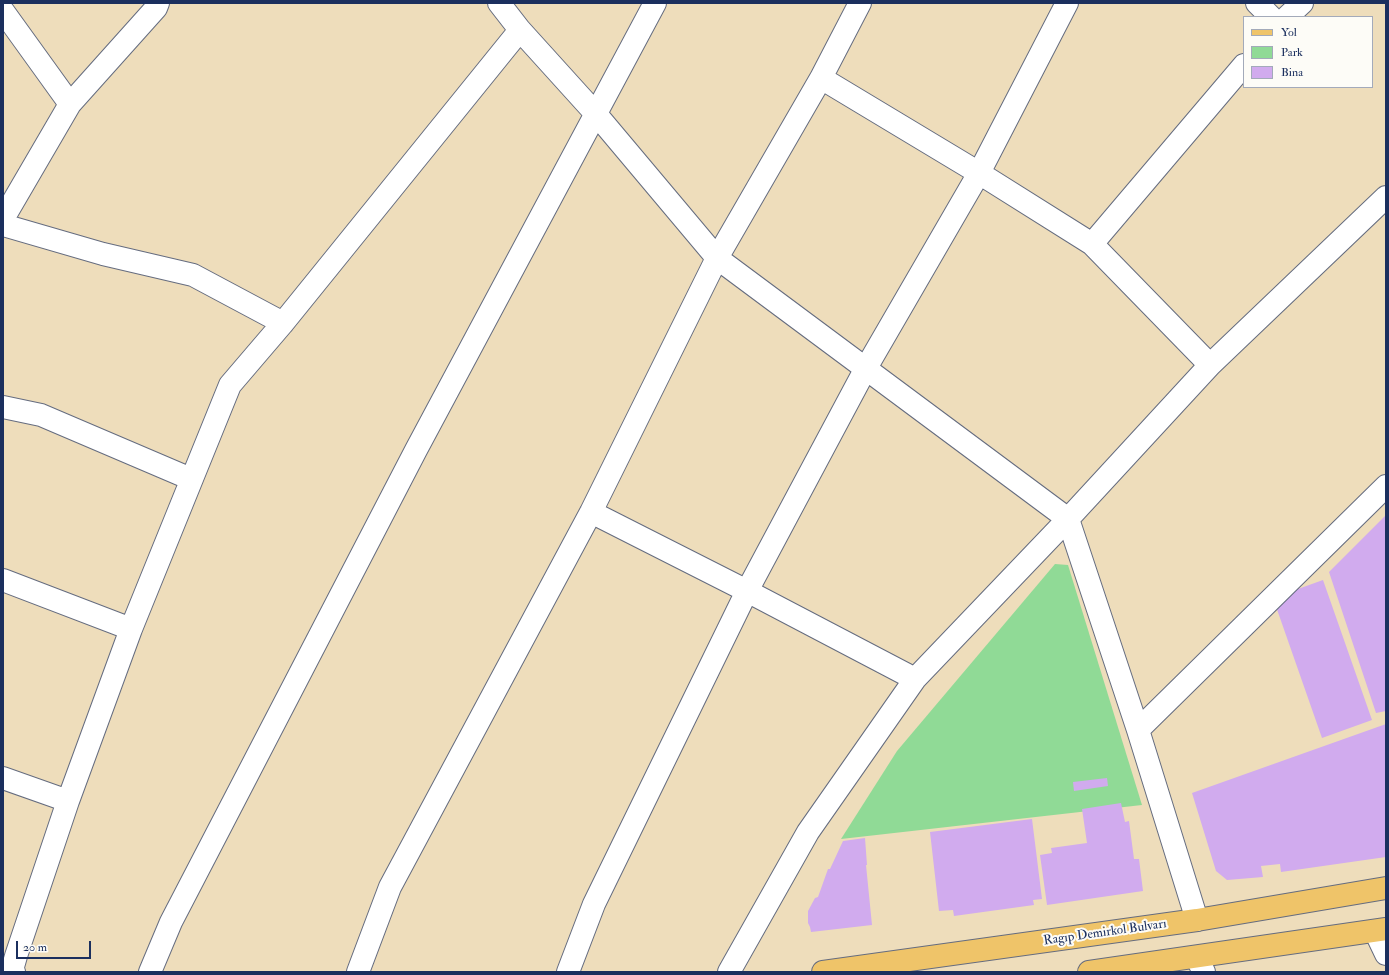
<!DOCTYPE html>
<html>
<head>
<meta charset="utf-8">
<style>
	body { margin:0 }
	#map { position:relative; width:1389px; height:975px; overflow:hidden; background:#edb; font-family:"IM FELL Double Pica",serif }
	canvas { display:block }
	.frame { position:absolute; inset:0; border:4px solid #1b2f5e; pointer-events:none }
	.legend { position:absolute; left:1243px; top:16px; width:130px; height:72px; box-sizing:border-box; background:#fdfcf7; border:1px solid #a3aaba; margin:0; padding:5px 7px; list-style:none; font-size:12px; color:#1b2f5e }
	.legend li { display:flex; align-items:center; gap:8px; height:20px }
	.legend b { width:20px; border:1px solid #a3aaba }
	.scale { position:absolute; left:16px; top:941px; width:75px; height:18px; box-sizing:border-box; border:2px solid #1b2f5e; border-top:0; padding-left:5px; font-size:12px; line-height:14px; white-space:nowrap; color:#1b2f5e; -webkit-text-stroke:3px #fdfcf7; paint-order:stroke }
</style>
</head>
<body>
<div id="map">
<canvas width="1389" height="975"></canvas>
<div class="frame"></div>
<ul class="legend">
<li><b style="height:5px;background:#efc469"></b>Yol</li>
<li><b style="height:11px;background:#90da96"></b>Park</li>
<li><b style="height:11px;background:#d1abee"></b>Bina</li>
</ul>
<div class="scale">20 m</div>
</div>
<script>
const ctx = document.querySelector('canvas').getContext('2d');
ctx.lineJoin = 'round';
function paint(path, color) { ctx.fillStyle = color; ctx.fill(path, 'evenodd'); }
function trace(path, color, width, dash) { ctx.strokeStyle = color; ctx.lineWidth = width; ctx.lineCap = dash ? 'butt' : 'round'; ctx.setLineDash(dash || []); ctx.stroke(path); }
function write(font, color, halo, rows, align = 'center') {
  ctx.font = font + ' "IM FELL Double Pica",serif'; ctx.lineWidth = 4; ctx.setLineDash([]); ctx.textBaseline = 'middle'; ctx.strokeStyle = halo; ctx.fillStyle = color; for (const [text, x, y, turn = 0] of rows) {
    ctx.save(); ctx.translate(x, y); ctx.rotate((+turn || 0) * Math.PI / 180); ctx.textAlign = isNaN(turn) ? turn : align; if (halo) ctx.strokeText(text, 0, 0); ctx.fillText(text, 0, 0); ctx.restore();
  }
}
const green = new Path2D(`
	M1055 564 1068 565 1142 805 841 839 897 751Z`);
const building = new Path2D(`
	M1386 515V711L1376 713 1329 572Z
	M1323 580 1372 720 1322 738 1273 598Z
	M1386 724V857L1281 872 1280 864 1261 866 1263 877 1227 880 1216 871 1192 793Z
	M1107 778 1108 786 1074 791 1073 782Z
	M1121 803 1125 822 1129 821 1134 859H1139L1143 891 1047 905 1040 855 1052 853 1051 848 1087 843 1082 809Z
	M1032 819 1042 899 1033 900 1034 905 954 916 953 910 939 911 930 832Z
	M865 838 867 865H866L872 925 811 932 810 927 808 923V911L815 898 818 897 828 869H830L843 841Z`);
const minor = new Path2D(`
	M499 3 520 30 596 114 717 258 1068 519 1138 730 1197 920
	M1257 3 1271 17
	M3 11 70 104
	M1287 17 1302 3
	M821 78 979 173 1092 244 1210 365
	M3 219 70 104 156 8 158 3
	M3 225 103 254 193 275 283 323
	M1092 244 1244 65
	M3 407 41 415 191 479
	M591 512 747 591 915 679
	M3 580 131 629
	M1138 730 1386 486
	M3 778 68 801
	M1375 931 1386 954
	M1196 957 1204 972
	M14 972 12 970 16 956 68 801 131 629 230 385 283 323 520 30
	M150 972 171 922 416 450 655 3
	M358 972 390 887 591 512 717 258 821 78 860 3
	M568 972 594 904 747 591 866 368 979 173 1067 3
	M729 972 808 832 915 679 1068 519 1210 365 1386 197`);
const major = new Path2D(`
	M823 972 1197 920 1386 888
	M1089 972 1386 929`);
const streetNames = [
	["Ragıp Demirkol Bulvarı",1105,933,-8]
];
paint(green, '#90da96');
paint(building, '#d1abee');
trace(minor, '#656c7f', 24);
trace(major, '#656c7f', 24);
trace(minor, '#fff', 22);
trace(major, '#efc469', 22);
write('13px', '#1b2f5e', '#fdfcf7', streetNames);
</script>
</body>
</html>
